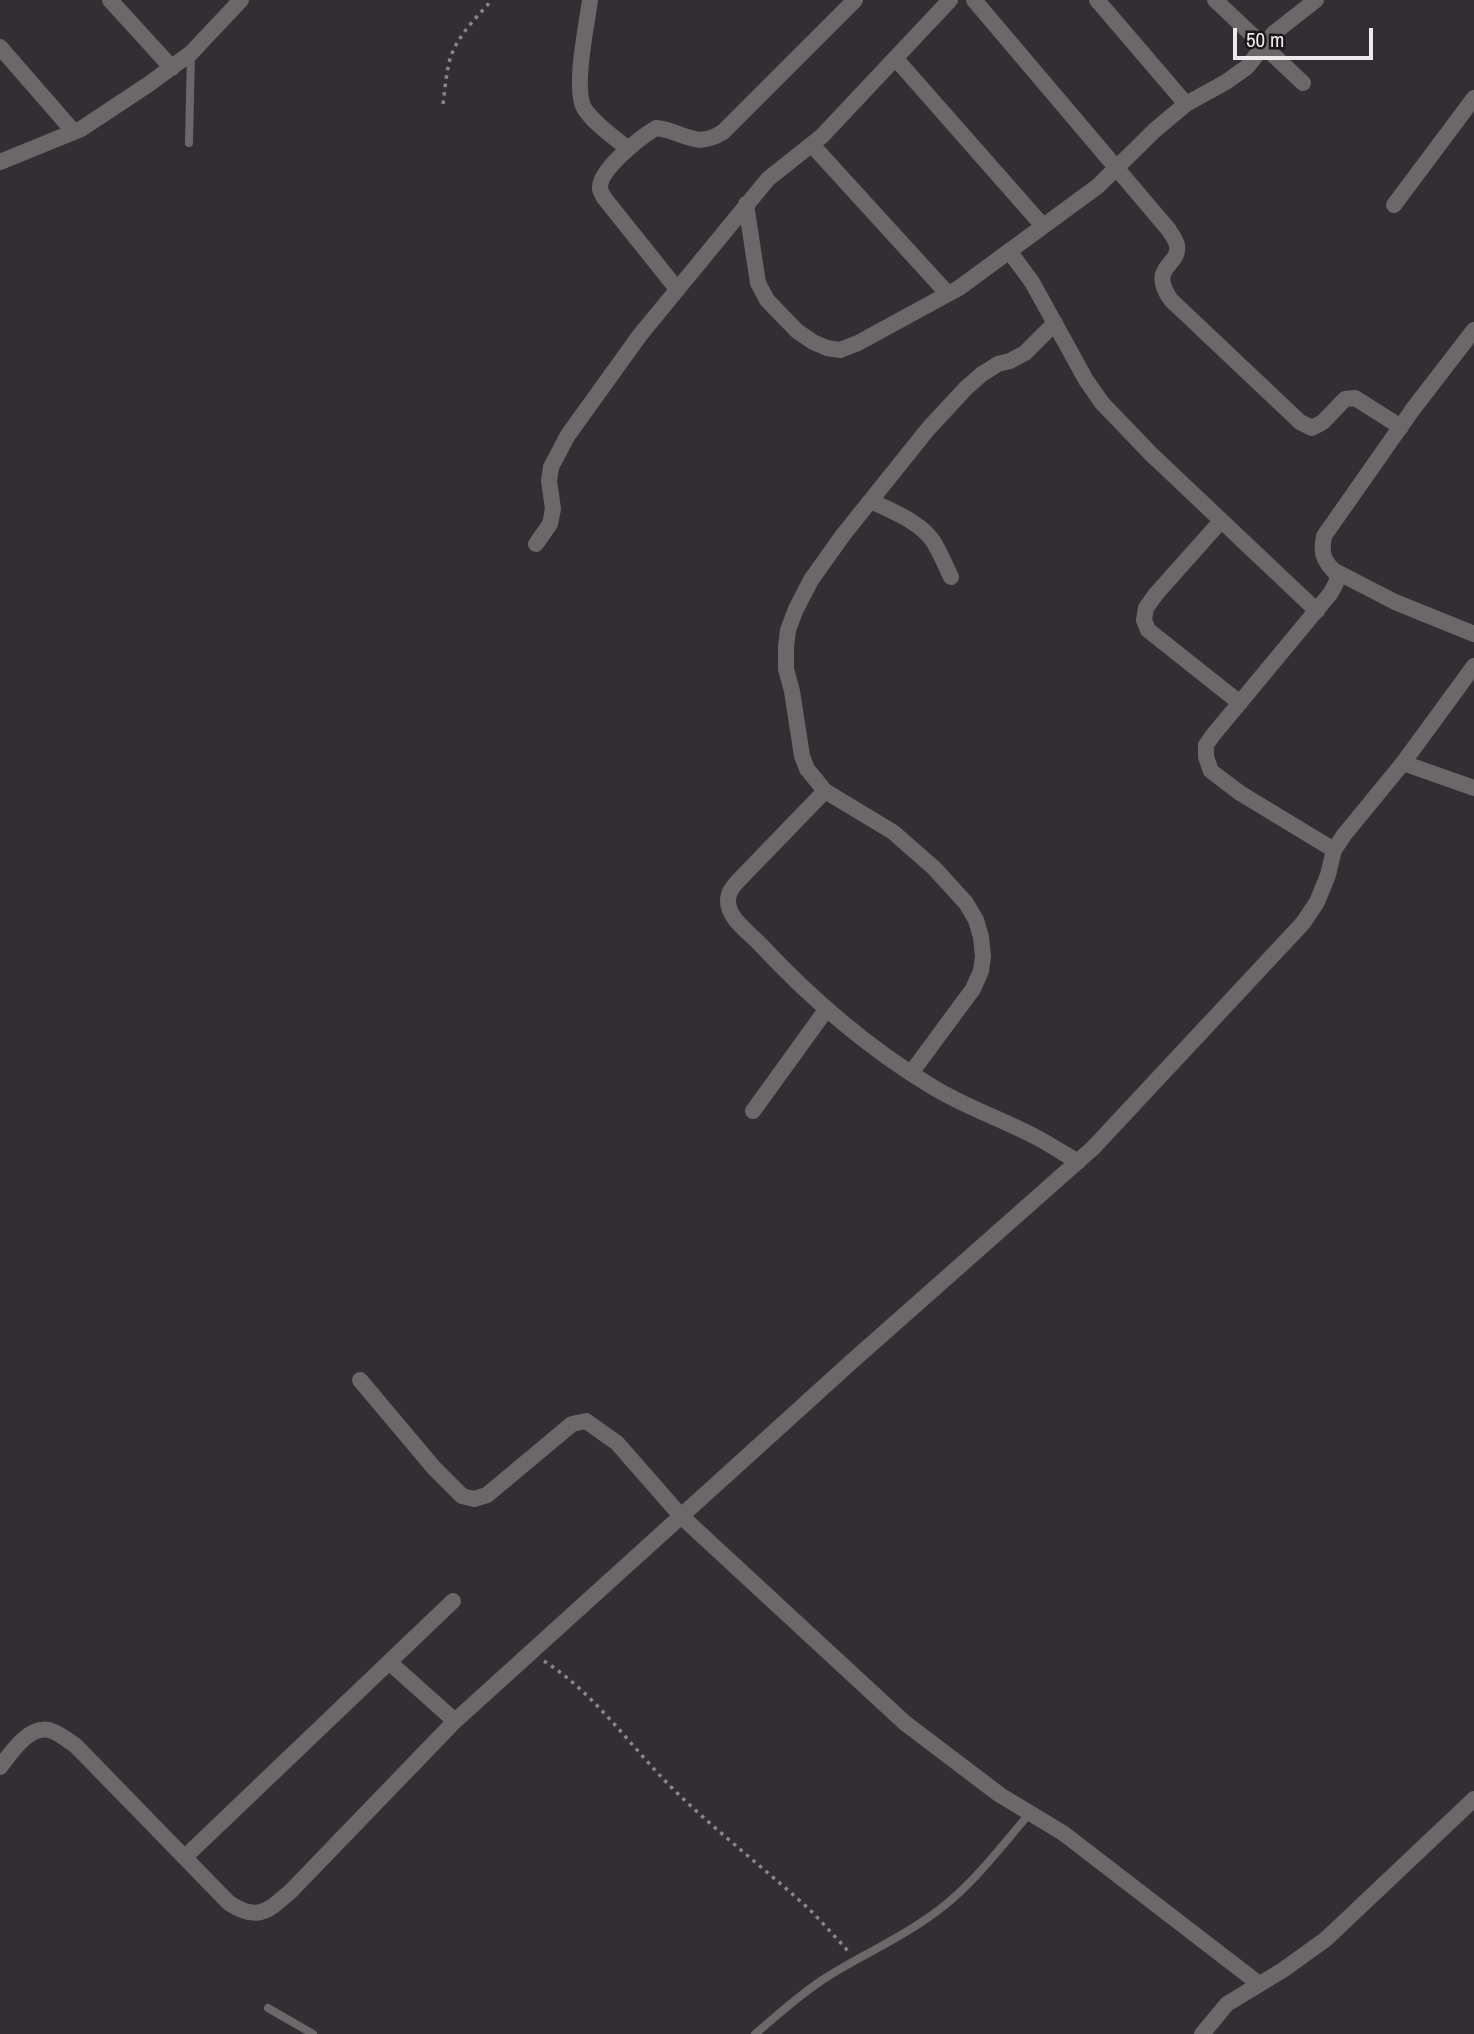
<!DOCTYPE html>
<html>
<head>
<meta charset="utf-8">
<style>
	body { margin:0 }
	#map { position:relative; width:1474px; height:2034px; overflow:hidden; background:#332e33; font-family:"Archivo Narrow",sans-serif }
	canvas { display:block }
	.scale { position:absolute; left:1233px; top:28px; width:140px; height:32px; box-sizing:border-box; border:4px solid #ede9ec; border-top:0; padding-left:9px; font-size:21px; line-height:24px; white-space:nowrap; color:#ede9ec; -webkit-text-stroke:5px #1a1719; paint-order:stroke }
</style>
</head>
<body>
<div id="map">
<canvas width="1474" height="2034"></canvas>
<div class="scale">50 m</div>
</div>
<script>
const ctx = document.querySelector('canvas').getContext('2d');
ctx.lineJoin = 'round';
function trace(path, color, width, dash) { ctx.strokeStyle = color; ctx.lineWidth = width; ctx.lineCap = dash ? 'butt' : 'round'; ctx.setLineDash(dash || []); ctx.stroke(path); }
const path = new Path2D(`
	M443 104C445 89 446 74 450 59 457 36 476 18 492 0
	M544 1661C593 1692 628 1743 669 1785 713 1829 763 1867 809 1909 823 1923 836 1938 849 1952`);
const lane = new Path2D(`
	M189 143 191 53
	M268 2008 313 2034
	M755 2034C778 2015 801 1993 827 1977 860 1956 897 1940 929 1917 969 1890 999 1849 1030 1813`);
const street = new Path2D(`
	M110 0 172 68
	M590 0C587 24 573 88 584 108 594 124 614 137 628 149
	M974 0 1169 230C1171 234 1176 240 1177 245 1181 266 1147 266 1171 300L1300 422 1312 428 1323 422 1345 399 1355 398 1401 427
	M1097 0 1186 104
	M1215 0 1303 83
	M0 47 74 132
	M896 59 1043 226
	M812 145 948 294
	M0 162 81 129 149 84 191 53 241 0
	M746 204 758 283 767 300 797 331 813 342 827 348 840 350 858 343 959 288 1098 186 1155 130 1186 104 1226 82 1247 67 1274 33 1316 0
	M1394 205 1474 98
	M1009 251 1032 282 1086 380 1102 403 1151 454 1317 611
	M677 289 605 199C603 196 601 193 600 189 598 170 641 137 656 128 684 131 695 150 723 132L855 0
	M871 501C893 512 919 521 933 541 940 552 945 565 951 577
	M1221 521 1156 594 1146 608 1144 620 1148 630 1240 703
	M536 544 550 524 553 509 549 481 551 467 568 435 640 335 768 179 822 136 950 0
	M1337 572 1395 602 1474 634
	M1403 763 1474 788
	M825 791 737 882C732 888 728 893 728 901 728 918 748 932 759 943 810 998 867 1047 931 1086 963 1106 999 1118 1032 1135 1048 1143 1063 1153 1078 1162
	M1334 850 1240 793 1211 771 1206 757V745L1213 735 1330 594C1345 570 1334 577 1325 559 1321 551 1323 544 1324 536L1413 409 1474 330
	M911 1073 973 989 981 971 983 956 981 937 976 920 966 903 934 868 893 832 825 791 807 769 802 756 792 691 786 669V647L788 630 796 609 811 580 843 535 928 429 966 388 982 374 998 364 1010 361 1025 353 1055 323
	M753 1111 826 1010
	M360 1380 434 1468 462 1496 474 1499 487 1495 572 1424 586 1421 617 1443 681 1516 905 1723 1000 1795 1063 1833 1258 1983
	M389 1662 455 1721
	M0 1767C11 1753 28 1726 49 1730 58 1732 67 1740 75 1745L229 1903C258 1922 268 1911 291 1891L455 1721 849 1364 1093 1148 1303 923 1317 902 1328 875 1334 850 1344 835 1403 763 1474 666
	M185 1857 453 1601
	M1202 2034 1227 2004 1283 1970 1326 1939 1474 1799`);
trace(path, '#8a8589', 3.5, [3.5, 5]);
trace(lane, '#6c6869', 8);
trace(street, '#6c6869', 16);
</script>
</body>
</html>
